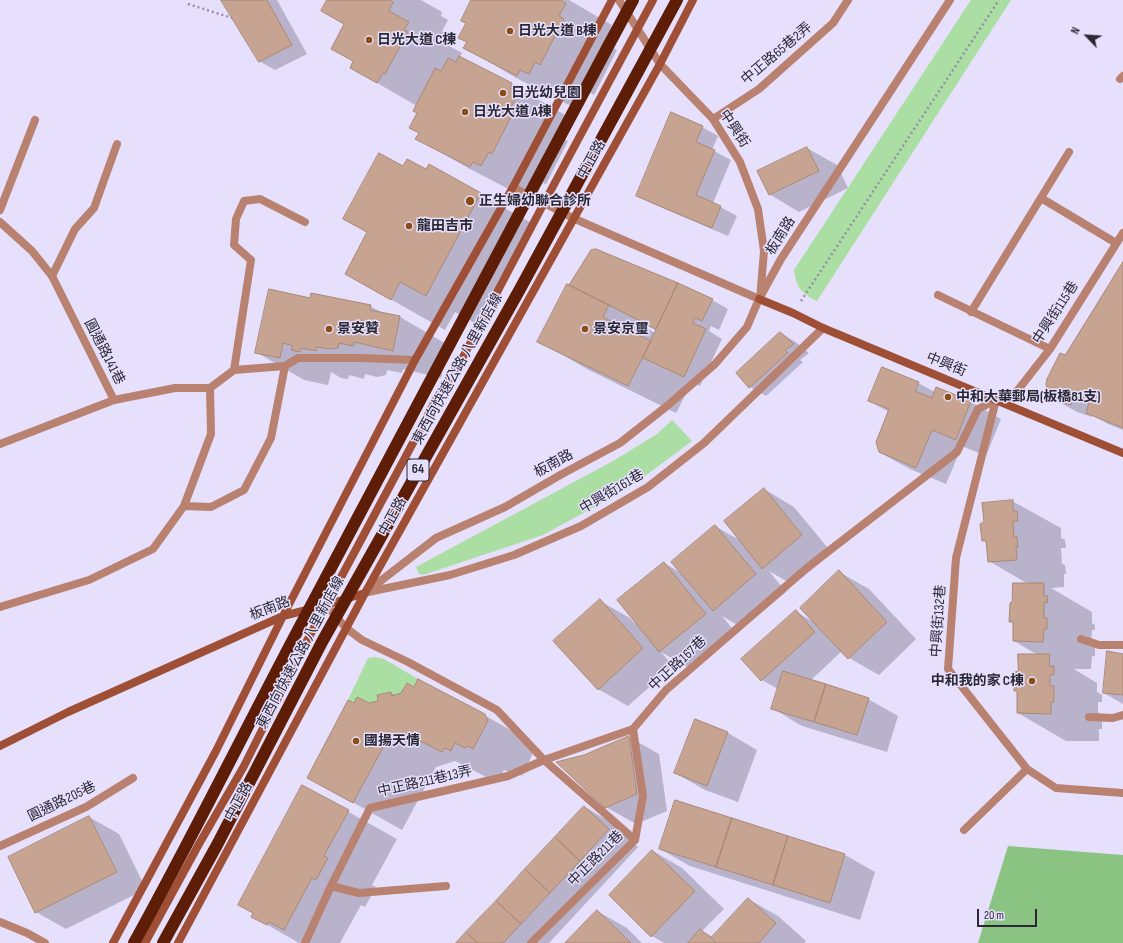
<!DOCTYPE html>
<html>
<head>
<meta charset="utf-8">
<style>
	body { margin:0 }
	#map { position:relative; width:1123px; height:943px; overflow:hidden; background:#e6e0fd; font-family:"Sofia Sans Condensed",sans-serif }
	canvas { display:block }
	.north { position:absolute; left:1067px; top:16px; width:40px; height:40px; -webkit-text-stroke:3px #e6e0fd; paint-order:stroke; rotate:295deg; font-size:11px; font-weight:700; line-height:16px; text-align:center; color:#2b2835 }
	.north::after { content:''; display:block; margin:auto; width:14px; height:18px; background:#2b2835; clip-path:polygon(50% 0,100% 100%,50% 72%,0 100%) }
	.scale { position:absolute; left:977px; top:909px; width:60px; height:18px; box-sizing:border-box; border:2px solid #2b2835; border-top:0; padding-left:5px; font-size:12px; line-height:14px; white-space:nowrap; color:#2b2835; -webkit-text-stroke:3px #e6e0fd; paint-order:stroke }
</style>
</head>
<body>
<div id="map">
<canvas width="1123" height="943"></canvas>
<div class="north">N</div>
<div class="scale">20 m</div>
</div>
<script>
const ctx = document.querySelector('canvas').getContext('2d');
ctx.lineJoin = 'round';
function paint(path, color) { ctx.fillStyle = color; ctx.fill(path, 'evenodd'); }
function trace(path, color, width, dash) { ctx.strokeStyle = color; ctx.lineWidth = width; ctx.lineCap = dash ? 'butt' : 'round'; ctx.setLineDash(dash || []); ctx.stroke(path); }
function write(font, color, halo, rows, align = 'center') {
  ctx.font = font + ' "Sofia Sans Condensed","Noto Sans TC",sans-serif'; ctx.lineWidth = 3; ctx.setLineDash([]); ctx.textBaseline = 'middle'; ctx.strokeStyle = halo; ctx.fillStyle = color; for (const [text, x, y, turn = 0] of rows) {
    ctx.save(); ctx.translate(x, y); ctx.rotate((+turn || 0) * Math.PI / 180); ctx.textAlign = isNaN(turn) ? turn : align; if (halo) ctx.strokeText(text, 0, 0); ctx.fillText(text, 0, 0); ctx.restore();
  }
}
const green = new Path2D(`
	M971 0H1011L817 301C802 294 796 287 794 270Z
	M672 420 692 441 629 488 543 535 423 575 419 574 416 567 613 461 657 434Z
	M374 657 384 659 418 679 414 687 407 683 401 693 392 696 391 692 377 695 378 701C368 704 358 705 348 700L368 658Z`);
const forest = new Path2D(`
	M1008 846 1123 855V943H978Z`);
const shadow = new Path2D(`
	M223 0H277L307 54 275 70 259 61Z
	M328 0H421L442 12 441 16 448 20 442 31 446 34 442 42 462 53 460 57 512 84 565 115 564 139 568 141 546 184 543 183 535 196 524 197 470 169 417 139 420 133 417 106 351 68 354 61 345 24Z
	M472 0H569L612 25 610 30 619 35 612 47 617 50 594 95 589 92 571 106 518 79 465 48 468 42 467 23Z
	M702 127 718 136 712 150 731 160 713 203 737 216 728 236 653 204 637 195Z
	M807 148 837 165 848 188 799 212 769 194Z
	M429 166 535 225 480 326 455 312 445 330 346 274 368 233 344 219 403 167 427 171Z
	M1123 264V430L1108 424 1092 415V417L1077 412 1049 396 1065 357Z
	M677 284 712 300 728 309 719 330 711 326 709 331 722 339 700 386 692 382 676 413 587 369 539 341 567 285ZM637 321 657 331 655 333 636 322Z
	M311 300 370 306 383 313 400 317 448 345 441 378 403 369 402 373 387 370 386 375 377 377 365 374 364 379 349 375 348 379 341 378 331 372 328 385 304 380 256 352Z
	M781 333 797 343 809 353 800 360 803 362 766 396 750 387Z
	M918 383 935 392 937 388 971 402 1001 419 986 456 962 446 946 484 910 469 879 452 889 412 869 401Z
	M764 489 794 507 832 553 793 585 769 571 786 592 743 628 722 616 735 632 689 668 661 652 673 666 628 706 598 689 600 601 630 618 635 624 664 563 681 573 715 526 741 541Z
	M1012 501 1061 528V538L1065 540 1066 548H1061L1062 564 1065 565 1066 574H1064V587L1051 588 1092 612V623L1095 625V630H1092L1091 645 1095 647V656H1092L1091 669H1074L1097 683V692L1102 695V702H1098V712L1102 715V729H1099V741H1066L1018 713V692L1015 691 1038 655 1014 641V623L1010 621 1028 584 989 561 988 543 983 540Z
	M839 572 869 589 916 639 879 675 849 658 842 651 810 681 868 699 898 716 887 752 802 726 772 708 778 689 762 680 796 612 814 622Z
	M1123 655V704L1104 693Z
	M415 688 484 715 533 743 535 749 522 776 515 772 514 775 504 770 500 778 493 775 490 779 455 761 436 767 402 830 308 777 354 705 369 704 380 701 391 693 396 696Z
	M728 733 757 750 738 802 705 790 675 773Z
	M629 737 659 754 667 811 636 824 606 807 584 756Z
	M302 786 397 839 372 885 376 887 365 907 361 905 340 943H299L252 916Z
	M675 801 845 855 875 872 860 920 690 866 660 849Z
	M585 807 615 825 638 847 549 943H458Z
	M89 817 119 834 146 889 66 929 36 912Z
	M653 851 682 868 724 909 702 931 713 937 748 899 778 916 806 941 804 943H664L652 936Z
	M597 911 627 928 642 943H566Z`);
const building = new Path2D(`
	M221 0H267L292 45 259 62Z
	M327 0H390L393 2 389 11 409 22 404 30 408 32 385 74 383 73 377 83 350 68 353 61 331 49 344 24 321 11Z
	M471 0H560L566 3 559 16 564 19 540 65 535 62 529 74 520 70 517 76 463 48 467 42 458 38 466 23 461 21Z
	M459 56 512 83 510 88 519 93 511 107 515 109 492 154 489 152 481 166 473 162 470 167 415 139 419 133 409 128 417 113 413 111 435 68 441 71 448 58 456 62Z
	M671 112 703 126 696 142 715 150 696 195 721 206 712 228 636 196Z
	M807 147 819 171 769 195 757 171Z
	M379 153 403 166 407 159 426 169 429 164 481 193 426 296 400 282 391 300 345 274 367 232 343 219Z
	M596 249 678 283 656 329 569 285 591 250Z
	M1123 262V428L1086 413 1089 403 1073 397 1071 405 1055 401 1049 396 1046 384 1047 379 1060 353 1065 355Z
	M678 283 713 299 702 321 695 318 693 323 706 329 684 377 643 358Z
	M567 284 609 305 603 317 651 341 628 386 537 342Z
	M269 289 310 298 311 293 371 305 370 310 400 316 393 351 354 342 353 346 339 343 338 348 328 349 317 347 316 351 301 348 300 352 291 350 293 346 283 343 280 358 255 353Z
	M780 332 794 344 785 350 788 353 749 388 736 373Z
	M882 367 919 382 915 391 932 398 936 387 971 401 956 440 932 430 916 468 879 452 876 442 889 409 868 401Z
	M764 488 802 535 762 569 724 521Z
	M1013 500V511H1017L1018 521H1013L1014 537H1017L1018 547H1016L1017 560 988 562 986 541H982L980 524 984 522 982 503Z
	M715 525 756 574 713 611 671 562Z
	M664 562 706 614 659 652 617 600Z
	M839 570 887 622 848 659 800 608Z
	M1013 583H1044V596H1048L1047 603 1044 602V618H1047V629H1044L1043 642 1013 641V622H1009L1010 603 1012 601Z
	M600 599 643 648 598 690 553 641Z
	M796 610 815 632 761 681 741 659Z
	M1107 651 1123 654V695L1103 693Z
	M1018 654H1050L1049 666H1054V675H1050V686H1054V702H1051V714L1017 713V691H1014L1015 672 1018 671Z
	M783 671 826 684 814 722 771 709Z
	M418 679 485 714 488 721 473 749 467 746 465 748 455 743 451 751 445 748 442 752 406 734 387 740 353 803 307 778 348 700 354 703 357 697 369 703 378 701 377 695 391 692 392 696 401 693 407 683 414 687Z
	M826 684 869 698 857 735 814 722Z
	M695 719 728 732 707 786 674 773Z
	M629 736 637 794 605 808 556 762 584 755Z
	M302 785 349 810 324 856 328 858 316 880 312 878 284 930 269 922 267 925 251 917 253 913 238 905Z
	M675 800 732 818 716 867 659 849Z
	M584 806 609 829 580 861 555 837Z
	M89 816 117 872 35 913 8 857Z
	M732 818 788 836 773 885 716 867Z
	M788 836 845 854 830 903 773 885Z
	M555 837 580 861 550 893 525 869Z
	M652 850 695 891 651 937 609 895Z
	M525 869 550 893 521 924 496 901Z
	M748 898 776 923 759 943H716L711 938Z
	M496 901 521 924 503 943H478L466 932Z
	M597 910 631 943H565Z
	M700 929 711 938 716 943H688Z
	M466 932 478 943H456Z`);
const path = new Path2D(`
	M188 4 232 18
	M801 301 999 0`);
const lane = new Path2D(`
	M619 0 660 64 713 119 740 162 758 209 764 251 760 299
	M1120 79 1123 76
	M713 119 759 89 833 23 848 0
	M1041 198 1116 243
	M0 210 35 120
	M52 276 75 229 94 208 117 144
	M938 295 1050 349
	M971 312 1069 152
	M234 370 251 260 234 245 236 219 244 201 260 199 305 222
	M996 400 956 558 948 669 1027 769 1056 788 1123 793
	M1007 404 1050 349 1123 233
	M0 444 114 400 175 388H210L234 370 285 366 298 358H360L415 360
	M184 506 211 507 244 490 271 438 285 366
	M326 605 346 628 362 640 408 662 497 710 544 760 635 840
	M0 607 89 580 153 549 184 506 211 434 210 388
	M1081 639 1099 645H1123
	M1089 717 1113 718 1123 715
	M964 830 1027 769
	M0 846 86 807 133 778
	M331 886 359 893 446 886
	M0 922 27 933 45 943
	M305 943 331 886 370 808 508 776 544 760 633 729 666 690 808 567 957 452 978 409 996 400
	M531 943 635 840 643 796 633 729`);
const street = new Path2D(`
	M513 187 575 219 759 299
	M0 222 32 251 52 276 114 400
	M368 592 450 575 514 555 581 526 648 487 704 443 823 328
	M365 593 436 538 505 507 562 474 620 443 667 406 715 364 747 327 759 299 781 259 950 0`);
const secondary = new Path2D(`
	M759 299 793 313 823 328 1123 453
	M0 746 68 712 283 616 326 605 365 593
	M113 943 216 751 283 616 415 360 513 187 612 0
	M145 943 199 844 244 766 301 652 437 398 463 357 544 203 653 0
	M178 943 365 593 660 64 693 0`);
const highwayBridge = new Path2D(`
	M134 943C191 840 243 734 298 630 409 419 520 209 633 0
	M163 943 217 845 322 642 520 289 677 0`);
const markers = [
	[510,31,4,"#8c4c16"],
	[369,40,4,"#8c4c16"],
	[503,93,4,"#8c4c16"],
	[465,112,4,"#8c4c16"],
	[470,201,5,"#8c4c16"],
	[409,226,4,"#8c4c16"],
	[329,329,4,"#8c4c16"],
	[585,329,4,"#8c4c16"],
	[948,397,4,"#8c4c16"],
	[1032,681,4,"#8c4c16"],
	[356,741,4,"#8c4c16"]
];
const shields = [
	[418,470,22]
];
const shieldNames = [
	["64",418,470]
];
const poiNames = [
	["日光大道 B棟",518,31],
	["日光大道 C棟",377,40],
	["日光幼兒園",511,93],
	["日光大道 A棟",473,112],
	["正生婦幼聯合診所",479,201],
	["龍田吉市",417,226],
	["景安贊",337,329],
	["景安京璽",593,329],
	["中和大華郵局(板橋81支)",956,397],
	["中和我的家 C棟",1024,681,"right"],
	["國揚天情",364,741]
];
const streetNames = [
	["中正路65巷2弄",777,54,-40],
	["中興街",734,129,56],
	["中正路",592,160,-61],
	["板南路",781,236,-58],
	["中興街115巷",1056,313,-57],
	["圓通路141巷",104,352,63],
	["中興街",946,365,22],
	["東西向快速公路 八里新店線",458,369,-61],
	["板南路",554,464,-29],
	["中興街161巷",612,492,-31],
	["中正路",393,517,-61],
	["板南路",270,609,-21],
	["中興街132巷",939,621,-86],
	["東西向快速公路 八里新店線",301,653,-62],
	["中正路167巷",678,664,-43],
	["中正路211巷13弄",425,782,-13],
	["圓通路205巷",62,802,-26],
	["中正路",239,802,-62],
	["中正路211巷",596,859,-45]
];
paint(green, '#abdea3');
paint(forest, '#8bc383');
paint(shadow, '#0003');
paint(building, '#c7a391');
trace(building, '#aa8876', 1);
trace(path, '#948fa5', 2.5, [2, 3]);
trace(lane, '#b9816f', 8);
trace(street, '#b9816f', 8);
trace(secondary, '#9e4f35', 8);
trace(highwayBridge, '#5e1d06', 12);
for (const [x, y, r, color] of markers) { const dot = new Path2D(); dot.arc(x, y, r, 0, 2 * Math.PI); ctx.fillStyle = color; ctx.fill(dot); trace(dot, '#e6e0fd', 1.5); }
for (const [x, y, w] of shields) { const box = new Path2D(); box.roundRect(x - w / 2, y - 11, w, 22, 3); ctx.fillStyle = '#e6e0fd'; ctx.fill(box); trace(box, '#2b2835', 1); }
write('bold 13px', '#2b2835', null, shieldNames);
write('bold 14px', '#2b2835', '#e6e0fd', poiNames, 'left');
write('14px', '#2b2835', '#e6e0fd', streetNames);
</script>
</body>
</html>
